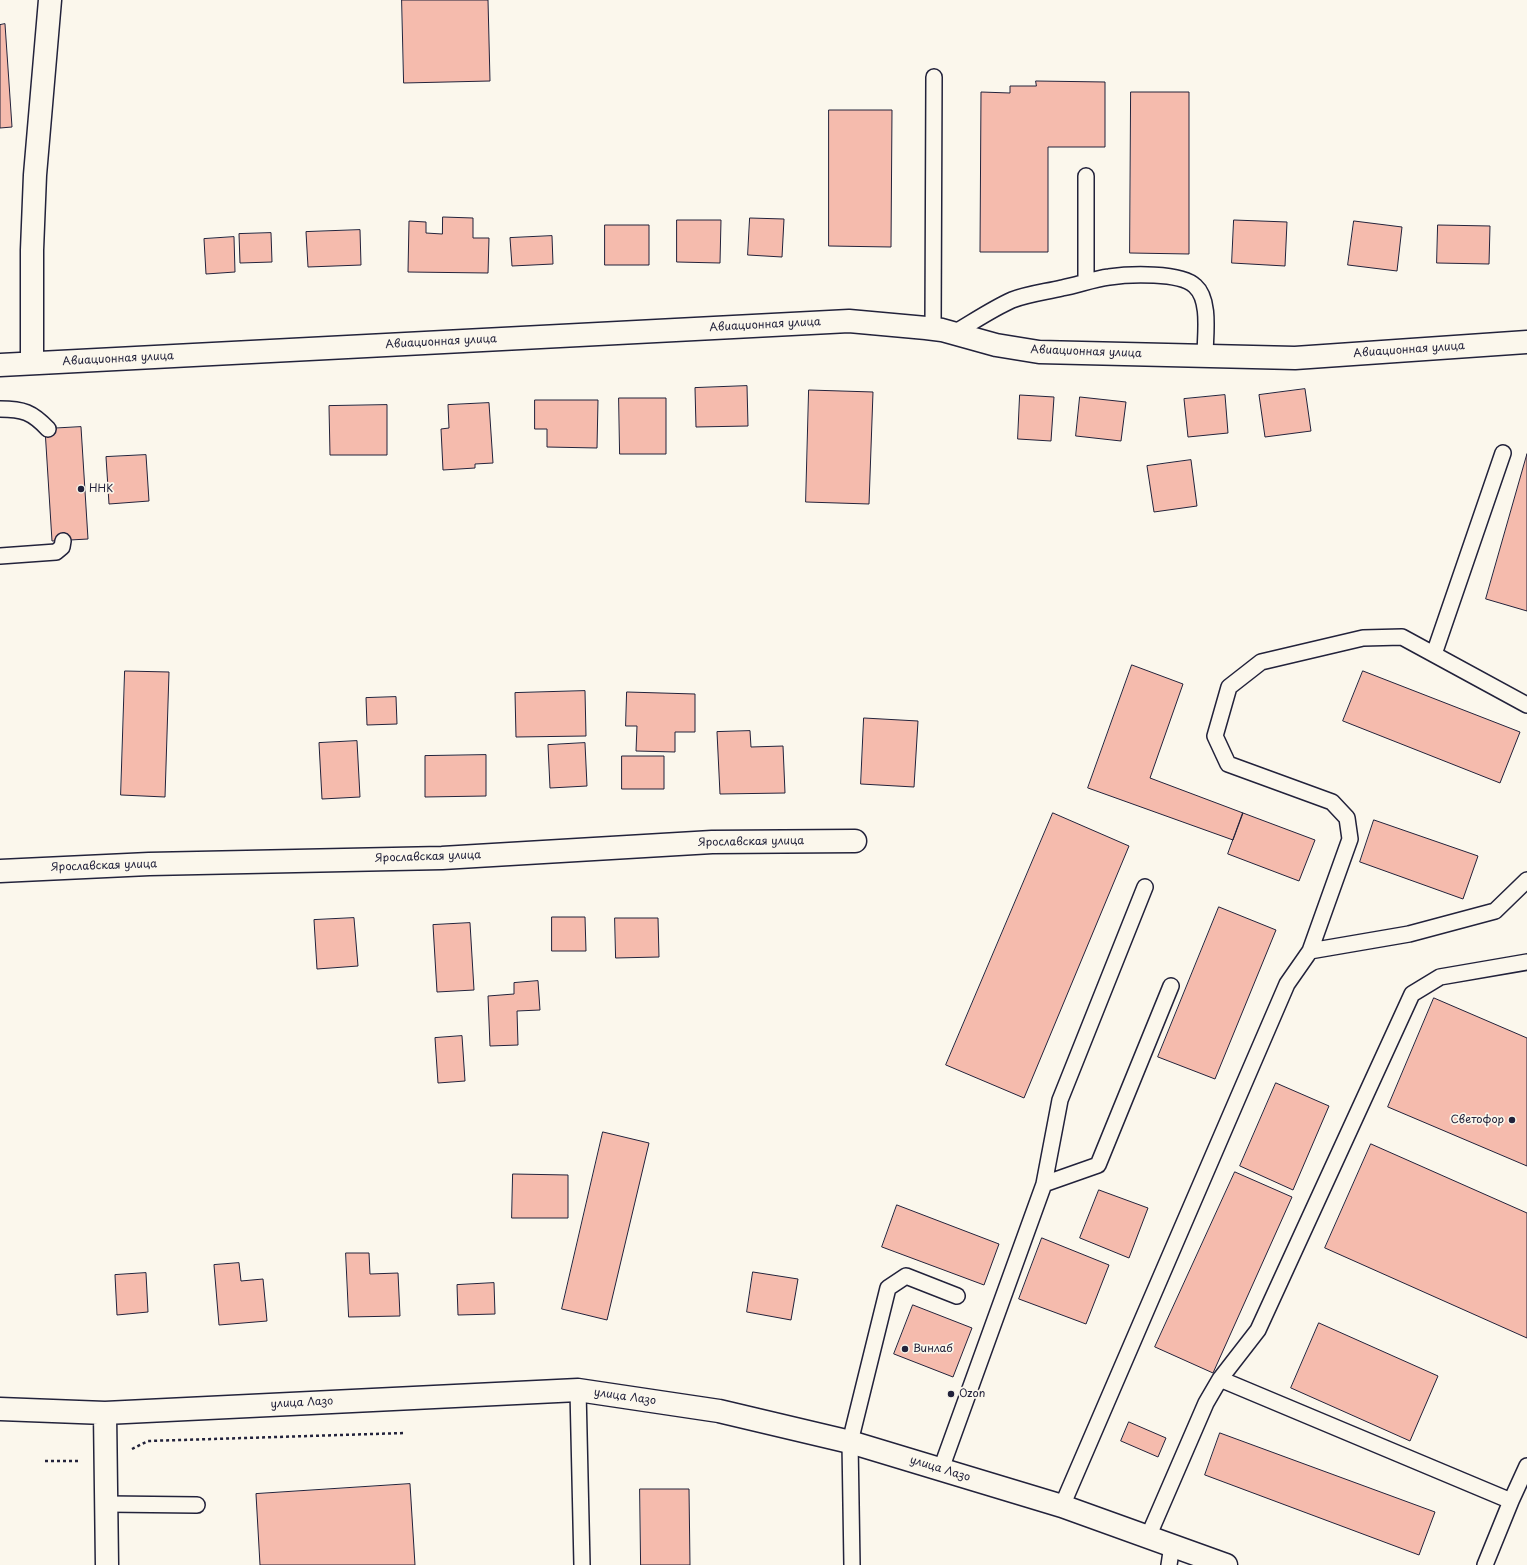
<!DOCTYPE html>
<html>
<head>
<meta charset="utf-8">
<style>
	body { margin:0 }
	canvas { display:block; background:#fbf7ec }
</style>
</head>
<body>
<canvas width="1527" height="1565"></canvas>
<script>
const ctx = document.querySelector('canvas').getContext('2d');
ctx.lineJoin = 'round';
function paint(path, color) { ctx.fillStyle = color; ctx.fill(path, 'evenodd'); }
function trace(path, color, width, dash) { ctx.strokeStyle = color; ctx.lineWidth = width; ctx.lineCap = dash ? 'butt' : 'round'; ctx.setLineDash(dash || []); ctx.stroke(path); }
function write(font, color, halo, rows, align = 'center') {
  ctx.font = font + ' "Playpen Sans",sans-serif'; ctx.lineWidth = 3.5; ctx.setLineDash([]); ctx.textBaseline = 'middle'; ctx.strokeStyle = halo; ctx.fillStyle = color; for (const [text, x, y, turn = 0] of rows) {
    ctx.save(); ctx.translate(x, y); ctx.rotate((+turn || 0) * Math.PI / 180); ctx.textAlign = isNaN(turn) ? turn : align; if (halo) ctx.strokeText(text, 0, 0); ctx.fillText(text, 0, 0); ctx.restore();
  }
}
const building = new Path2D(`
	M402 0H488L490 81 404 83Z
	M5 24 12 127 0 128V25Z
	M1036 81 1105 82V147H1048V252H980L981 92 1010 93V86H1036Z
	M1131 92H1189V254L1130 253Z
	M829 110H892L891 247 829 246Z
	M443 217 473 218V238H489L488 273 408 272 409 221 426 222V233L442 234Z
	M750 218 784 219 782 257 748 255Z
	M677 220H721L720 263 677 262Z
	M1234 220 1287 222 1285 266 1232 263Z
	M1354 221 1402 227 1397 271 1348 265Z
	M605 225H649V265H605Z
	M1438 225 1490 226 1489 264 1437 263Z
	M360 230 361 265 308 267 306 232Z
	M271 233 272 262 240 263 239 234Z
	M552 236 553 264 512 266 510 238Z
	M234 237 235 272 206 274 204 239Z
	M747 386 748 426 696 427 695 388Z
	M1305 389 1311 431 1265 437 1259 395Z
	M809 390 873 392 869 504 806 502Z
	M1020 395 1054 397 1051 441 1018 439Z
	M1225 395 1228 433 1188 437 1184 399Z
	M1080 397 1126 402 1121 441 1076 436Z
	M619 398H666V454H620Z
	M535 400H598L597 448 547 447V429H535Z
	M489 403 493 463 475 464V468L443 470 441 429 449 428 448 405Z
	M387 405V455H330L329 406Z
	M81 427 88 539 52 541 45 429Z
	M1527 454V611L1486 599Z
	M146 455 149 501 109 504 106 457Z
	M1191 460 1197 506 1154 512 1147 466Z
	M1132 665 1183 684 1150 778 1243 813 1233 840 1088 788Z
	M125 671 169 672 165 797 121 795Z
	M1363 671 1520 732 1500 783 1343 721Z
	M585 691 586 736 516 737 515 693Z
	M627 692 695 694V732H675V752L636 751 637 726H626Z
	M396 697 397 724 367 725 366 698Z
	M864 718 918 721 914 787 861 784Z
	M750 731 751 747 783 746 785 793 720 794 717 732Z
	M357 741 360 797 322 799 319 743Z
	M585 743 587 786 550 788 548 745Z
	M486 755V796L425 797V756Z
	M622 756H664V789H622Z
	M1053 813 1129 846 1024 1098 946 1065Z
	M1243 813 1315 840 1299 881 1228 854Z
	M1374 820 1478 856 1463 899 1360 862Z
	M1219 907 1276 930 1215 1079 1158 1057Z
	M552 917H585L586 951H552Z
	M354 918 358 966 317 969 314 920Z
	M615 918H658L659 957 616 958Z
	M470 923 474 990 437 992 433 925Z
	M538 981 540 1010 517 1011 518 1045 490 1046 488 996 514 994V983Z
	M1434 998 1527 1038V1166L1388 1107Z
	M462 1036 465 1081 438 1083 435 1038Z
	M1276 1083 1329 1106 1293 1190 1240 1166Z
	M603 1132 649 1143 607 1320 562 1309Z
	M1371 1144 1527 1213V1338L1325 1248Z
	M1235 1172 1292 1197 1213 1373 1155 1347Z
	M513 1174 568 1175V1218H512Z
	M1099 1190 1148 1208 1129 1258 1080 1238Z
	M897 1205 999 1244 984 1285 882 1247Z
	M1042 1238 1109 1265 1086 1324 1019 1299Z
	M346 1253H369L370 1274 398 1273 400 1316 349 1317Z
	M239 1263 241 1281 263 1279 267 1321 219 1325 214 1265Z
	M753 1272 798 1279 791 1320 747 1312Z
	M146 1273 148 1312 117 1315 115 1275Z
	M494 1283 495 1314 458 1315 457 1285Z
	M913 1305 972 1328 953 1377 894 1354Z
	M1319 1323 1438 1376 1410 1441 1291 1388Z
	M1129 1422 1166 1438 1158 1457 1121 1441Z
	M1220 1433 1435 1512 1419 1555 1205 1475Z
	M410 1484 415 1565H260L256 1494Z
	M640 1489H689L690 1565H641Z`);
const path = new Path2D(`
	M132 1449 148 1441 405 1433
	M45 1461H80`);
const service = new Path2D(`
	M1086 282V176
	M933 329 934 77
	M954 333C973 322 992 309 1012 300 1028 294 1045 292 1062 288 1078 285 1093 279 1109 277 1129 274 1181 272 1195 286 1211 300 1205 336 1205 356
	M0 409C23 409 32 412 48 429
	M0 556 56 552 62 547 63 541
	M1434 654 1503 453
	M1310 951 1350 839 1347 818 1332 802 1228 764 1215 736 1229 687 1261 662 1363 638 1402 637 1527 705
	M1044 1184 1098 1165 1171 986
	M1220 1379 1511 1501
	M578 1390 582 1565
	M941 1469 1044 1184 1060 1100 1145 887
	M107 1504 197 1505
	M1062 1506 1287 984 1310 951 1409 934 1495 911 1527 880
	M1148 1537 1206 1403 1220 1379 1258 1330 1412 994 1440 977 1527 962
	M852 1565 850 1442 888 1288 906 1276 957 1296
	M1169 1565 1172 1545
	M1485 1565 1511 1501 1527 1466`);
const minor = new Path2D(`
	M32 363V250L35 175 50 0
	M0 365 849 321 926 328 942 330 996 345 1039 352 1295 358 1527 342
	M0 871 149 864 442 858 712 842 855 841
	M0 1409 105 1413 578 1390 719 1411 850 1442 1062 1506 1226 1565
	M105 1413 107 1565`);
const markers = [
	[81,489,4,"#22223b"],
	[1512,1120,4,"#22223b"],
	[905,1349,4,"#22223b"],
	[951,1394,4,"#22223b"]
];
const streetNames = [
	["Авиационная улица",765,325,-3],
	["Авиационная улица",441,342,-3],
	["Авиационная улица",1409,350,-4],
	["Авиационная улица",1086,352,2],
	["Авиационная улица",118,359,-3],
	["Ярославская улица",751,842,-1],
	["Ярославская улица",428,857,-2],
	["Ярославская улица",104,866,-2],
	["улица Лазо",625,1397,8],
	["улица Лазо",302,1403,-3],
	["улица Лазо",940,1469,17]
];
const poiNames = [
	["ННК",89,489],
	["Светофор",1504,1120,"right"],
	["Винлаб",913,1349],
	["Ozon",959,1394]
];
paint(building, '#f5bbad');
trace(building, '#22223b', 1);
trace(service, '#22223b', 18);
trace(minor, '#22223b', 25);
trace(path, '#22223b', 2.5, [3, 3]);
trace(service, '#fbf7ec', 15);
trace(minor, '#fbf7ec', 22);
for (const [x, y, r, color] of markers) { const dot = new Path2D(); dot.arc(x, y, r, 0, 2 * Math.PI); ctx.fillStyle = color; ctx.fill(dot); trace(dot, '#fbf7ec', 1.5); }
write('11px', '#22223b', '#fbf7ec', streetNames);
write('11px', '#22223b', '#fbf7ec', poiNames, 'left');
</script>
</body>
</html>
